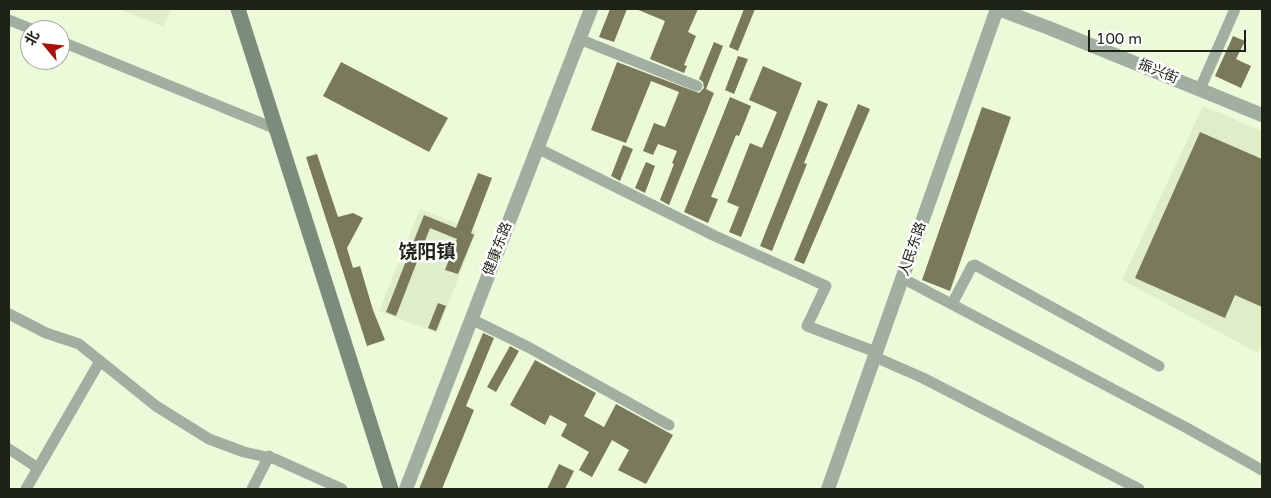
<!DOCTYPE html>
<html>
<head>
<meta charset="utf-8">
<style>
	body { margin:0 }
	#map { position:relative; width:1271px; height:498px; overflow:hidden; background:#edfada; font-family:"Varela Round","Noto Sans SC",sans-serif }
	canvas { display:block }
	.frame { position:absolute; inset:0; border:10px solid #1e2317; pointer-events:none }
	.north { position:absolute; left:20px; top:20px; width:50px; height:50px; box-sizing:border-box; background:#fff; border:1px solid #a5a7a2; border-radius:50%; rotate:298deg; font-size:14px; font-weight:700; line-height:20px; text-align:center; color:#1e2317 }
	.north::after { content:''; display:block; margin:auto; width:18px; height:22px; background:#a6110b; clip-path:polygon(50% 0,100% 100%,50% 72%,0 100%) }
	.scale { position:absolute; left:1088px; top:30px; width:158px; height:22px; box-sizing:border-box; border:2px solid #1e2317; border-top:0; padding-left:6px; font-size:15px; line-height:18px; white-space:nowrap; color:#1e2317; -webkit-text-stroke:4px #fff; paint-order:stroke }
</style>
</head>
<body>
<div id="map">
<canvas width="1271" height="498"></canvas>
<div class="frame"></div>
<div class="north">北</div>
<div class="scale">100 m</div>
</div>
<script>
const ctx = document.querySelector('canvas').getContext('2d');
ctx.lineJoin = 'round';
function paint(path, color) { ctx.fillStyle = color; ctx.fill(path, 'evenodd'); }
function trace(path, color, width, dash) { ctx.strokeStyle = color; ctx.lineWidth = width; ctx.lineCap = dash ? 'butt' : 'round'; ctx.setLineDash(dash || []); ctx.stroke(path); }
function write(font, color, halo, rows, align = 'center') {
  ctx.font = font + ' "Varela Round","Noto Sans SC",sans-serif'; ctx.lineWidth = 5; ctx.setLineDash([]); ctx.textBaseline = 'middle'; ctx.strokeStyle = halo; ctx.fillStyle = color; for (const [text, x, y, turn = 0] of rows) {
    ctx.save(); ctx.translate(x, y); ctx.rotate((+turn || 0) * Math.PI / 180); ctx.textAlign = isNaN(turn) ? turn : align; if (halo) ctx.strokeText(text, 0, 0); ctx.fillText(text, 0, 0); ctx.restore();
  }
}
const built = new Path2D(`
	M119 9H171L164 27Z
	M1203 106 1262 131V343L1258 353 1122 280Z
	M420 209 477 231 437 333 379 311Z`);
const building = new Path2D(`
	M610 9H627L614 42 599 37Z
	M636 9H698L688 32 696 36 684 65 687 66 684 73 650 59 665 21Z
	M744 9H755L738 51 729 47Z
	M1233 36 1245 41 1236 59 1251 66 1241 88 1215 76Z
	M714 42 723 46 706 89 714 93 669 205 660 200 674 164 672 163 677 151 658 144 653 155 643 151 654 123 665 127 679 92 651 81 626 143 591 130 617 62 699 93 704 88 703 82 699 79Z
	M738 56 748 59 734 94 725 90Z
	M341 62 448 118 429 152 323 96Z
	M763 66 802 83 741 237 729 232 739 207 727 202 750 143 762 148 777 112 749 100Z
	M730 97 751 106 739 136 736 135 711 197 718 199 708 223 684 212Z
	M818 100 828 104 804 163 807 164 772 251 760 246Z
	M858 104 870 109 804 264 794 260Z
	M982 107 1011 117 950 291 922 280Z
	M1200 132 1262 159V307L1235 295 1225 318 1135 278Z
	M623 145 633 149 620 181 611 176Z
	M317 154 338 217 353 213 363 218 347 248 353 268 360 266 373 310 385 340 367 346 306 157Z
	M646 162 655 166 645 193 635 188Z
	M478 173 492 178 471 233 474 235 458 274 445 270 457 239 430 228 396 316 386 312 424 215 456 228Z
	M438 303 446 306 436 331 428 328Z
	M483 333 494 338 466 406 474 410 442 489H419Z
	M510 346 519 351 496 392 487 387Z
	M535 360 596 393 584 416 604 427 616 404 673 435 646 484 618 470 629 450 612 440 592 477 579 470 589 452 561 436 567 424 550 415 545 425 510 405Z
	M559 464 574 471 565 489H547Z`);
const minor = new Path2D(`
	M9 20 34 30
	M579 39 697 86
	M60 41 276 129
	M1200 89 1235 9
	M537 148 715 236 826 286 807 326 876 352
	M902 278 1185 427 1262 470
	M952 304 972 266 975 265 1159 366
	M9 314 46 333 79 344 156 406 209 439 244 452 275 459 342 489
	M471 319 528 347 669 425
	M875 357 923 378 1139 489
	M9 449 38 468
	M26 489 100 361
	M252 489 269 456`);
const tertiary = new Path2D(`
	M998 9 1049 28 1262 115
	M406 489 591 9
	M828 489 997 9`);
const secondary = new Path2D(`
	M238 9 391 489`);
const streetNames = [
	["振兴街",1158,72,22],
	["健康东路",498,249,-69],
	["人民东路",913,249,-71]
];
const districtNames = [
	["饶阳镇",427,253]
];
paint(built, '#dfeec8');
paint(building, '#7a795c');
trace(minor, '#a3aea3', 11);
trace(tertiary, '#a3aea3', 14);
trace(secondary, '#7c8c7c', 15);
write('14px', '#1e2317', '#fff', streetNames);
write('bold 19px', '#1e2317', '#fff', districtNames);
</script>
</body>
</html>
